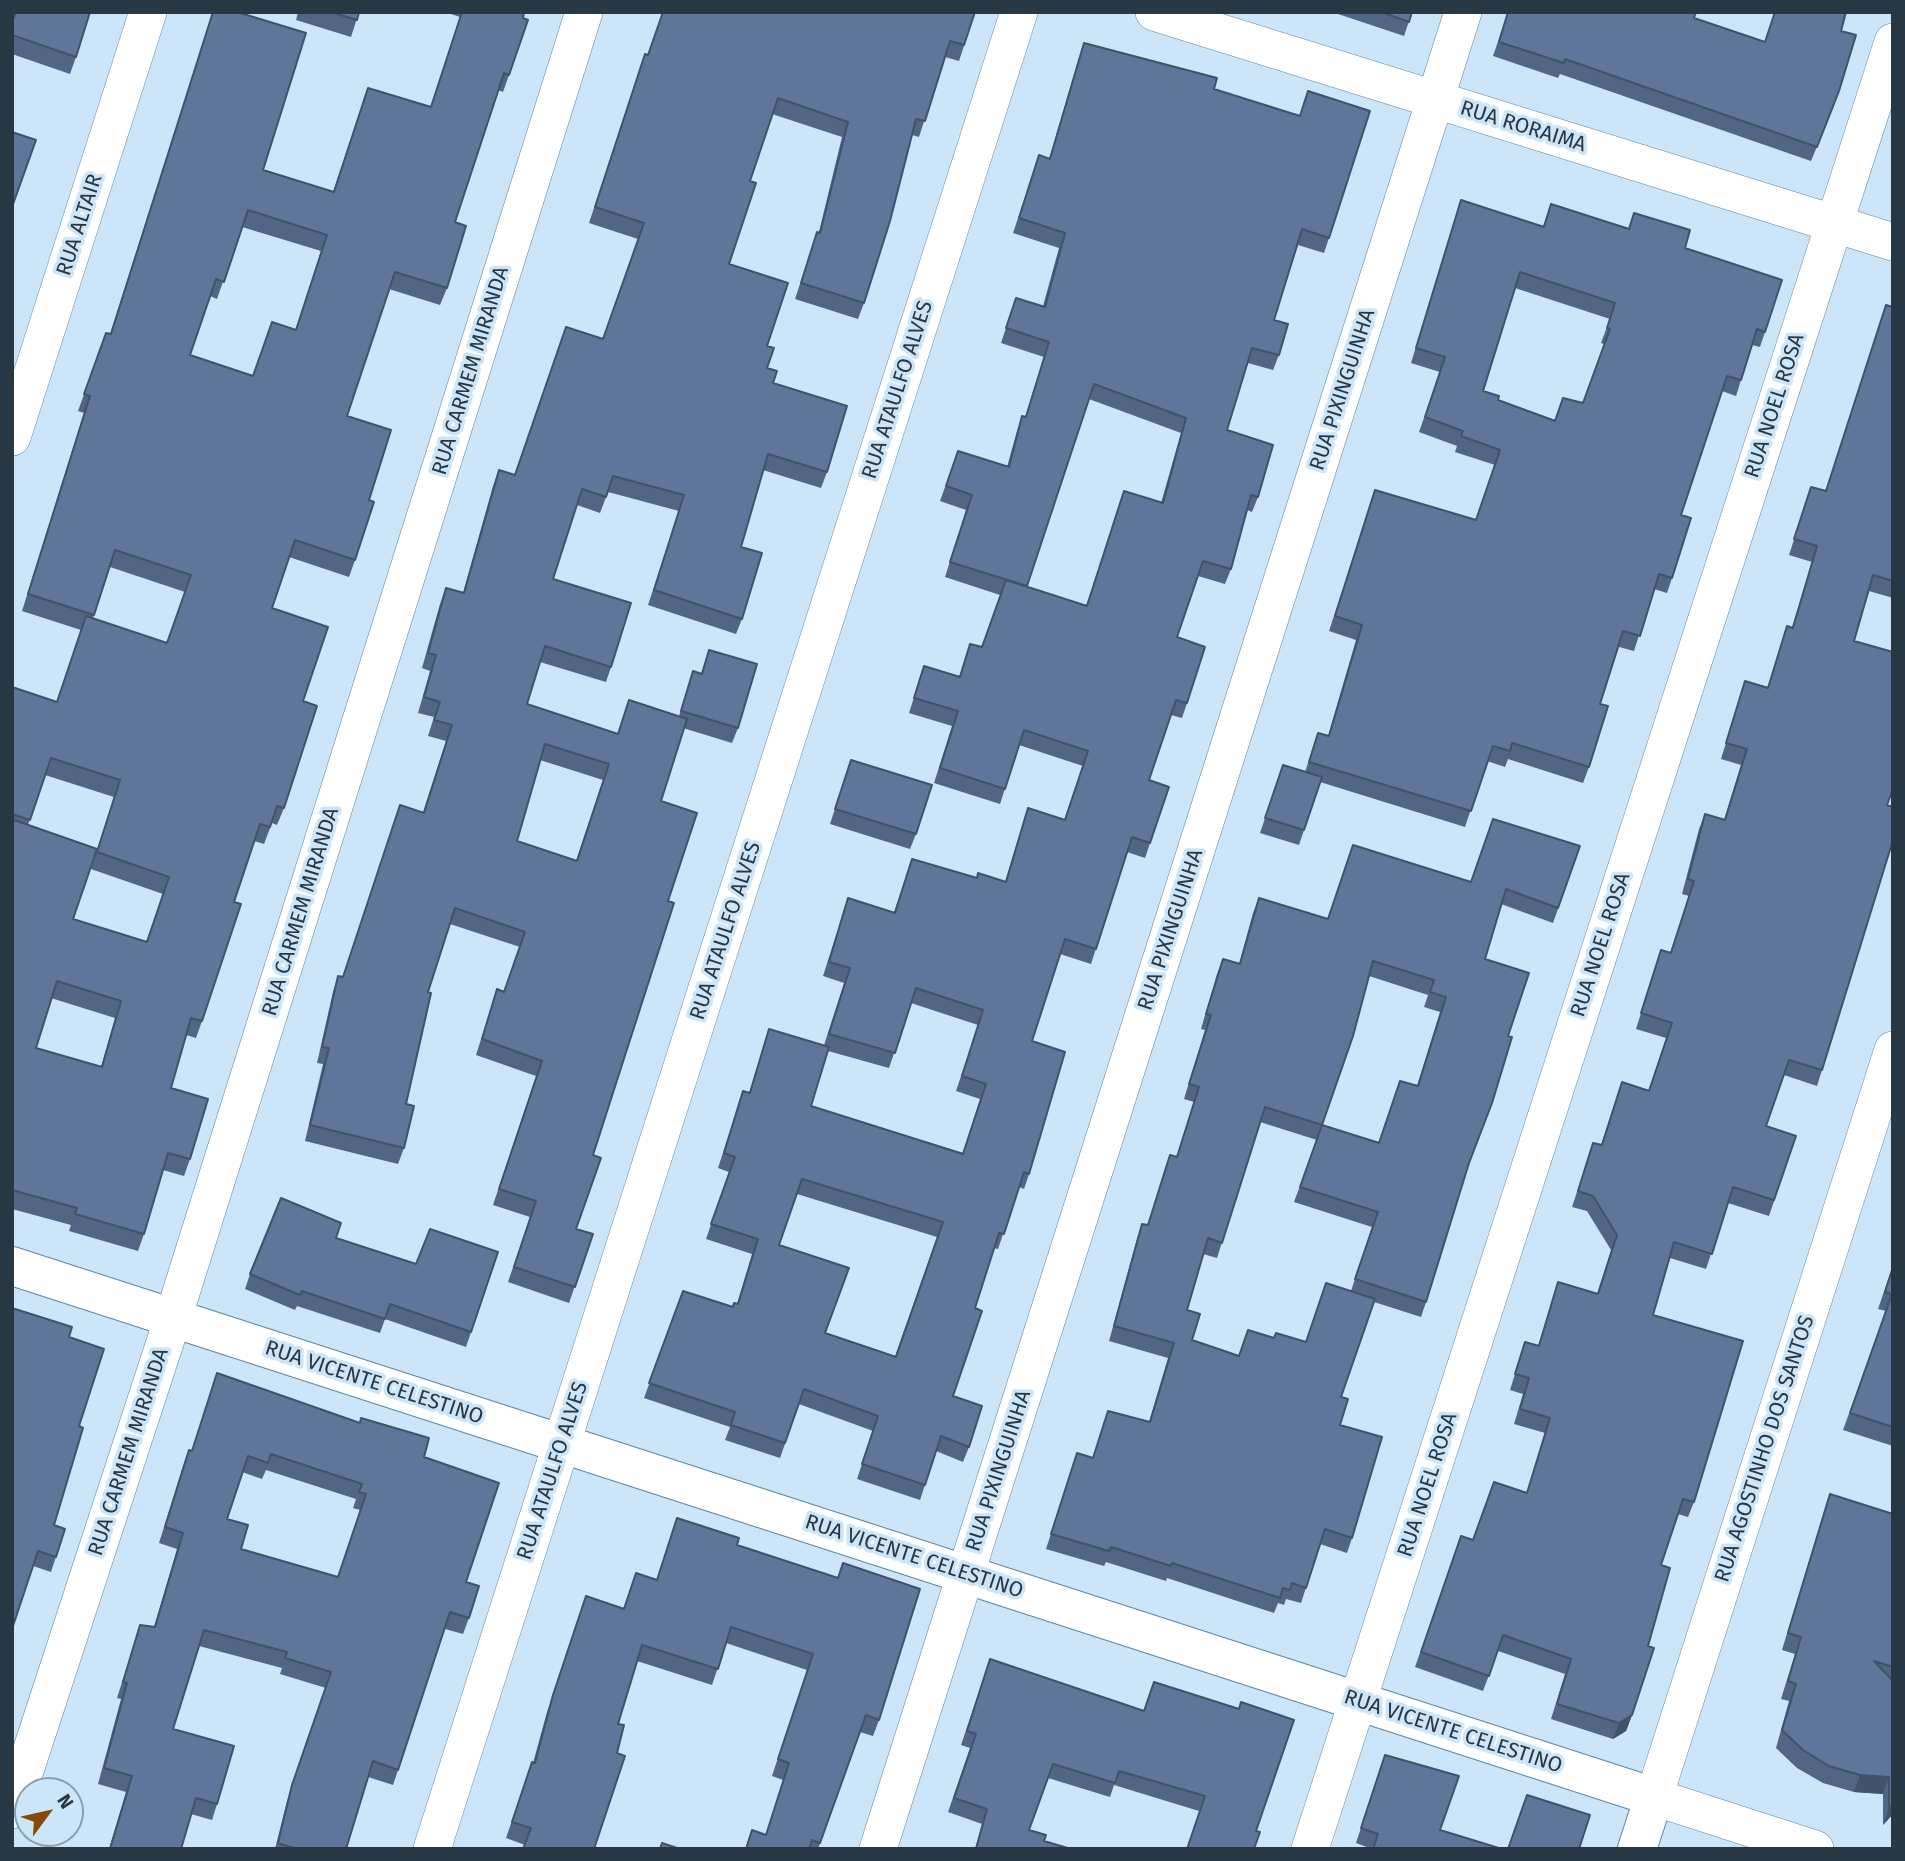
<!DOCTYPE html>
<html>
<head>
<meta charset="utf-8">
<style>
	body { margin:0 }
	#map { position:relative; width:1905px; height:1861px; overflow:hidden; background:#cce5f8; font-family:"Fira Sans",sans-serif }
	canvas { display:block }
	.frame { position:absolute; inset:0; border:14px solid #273844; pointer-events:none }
	.north { position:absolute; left:14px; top:1777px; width:70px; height:70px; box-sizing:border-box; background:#cce5f8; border:2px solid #8aa0b0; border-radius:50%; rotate:57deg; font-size:19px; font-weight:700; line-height:28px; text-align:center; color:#273844 }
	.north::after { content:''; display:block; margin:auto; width:24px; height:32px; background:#864a06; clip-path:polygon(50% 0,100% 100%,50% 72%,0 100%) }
</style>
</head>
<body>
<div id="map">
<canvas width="1905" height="1861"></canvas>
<div class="frame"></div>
<div class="north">N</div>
</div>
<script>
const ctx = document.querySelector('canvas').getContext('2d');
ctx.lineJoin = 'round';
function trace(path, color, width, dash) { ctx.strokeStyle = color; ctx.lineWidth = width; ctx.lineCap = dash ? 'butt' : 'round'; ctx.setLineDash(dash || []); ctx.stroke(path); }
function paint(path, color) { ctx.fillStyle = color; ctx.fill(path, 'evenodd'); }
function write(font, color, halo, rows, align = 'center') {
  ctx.font = font + ' "Fira Sans",sans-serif'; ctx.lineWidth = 7; ctx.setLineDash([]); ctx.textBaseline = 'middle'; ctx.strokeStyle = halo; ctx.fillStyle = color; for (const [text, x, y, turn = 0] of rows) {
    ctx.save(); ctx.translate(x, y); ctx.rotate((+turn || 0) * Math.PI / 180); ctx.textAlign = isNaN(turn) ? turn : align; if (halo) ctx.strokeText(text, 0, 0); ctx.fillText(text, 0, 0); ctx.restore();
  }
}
const street = new Path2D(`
	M1154 12 1893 242
	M12 437 148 12
	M12 1810 173 1318 584 12
	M432 1849 1019 12
	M878 1849 1463 12
	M1310 1849 1893 42
	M1815 1849 1654 1797 1893 1050`);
const secondary = new Path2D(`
	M12 1266 1654 1797 1637 1849`);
const wall = new Path2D(`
	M213 12 263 170 333 192 368 88 431 107 460 17 445 12H524L509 75 503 92 498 90 455 222 447 288 440 305 389 289 347 416 369 500 355 560 349 577 289 557 272 608 303 701 284 808 277 825 272 823 264 844 254 841 234 902 202 1021 196 1038 186 1035 171 1088 190 1159 184 1176 163 1170 144 1234 138 1251 69 1231 71 1225 12 1209V687L57 702 81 630 22 611 84 413 78 411 106 333 110 334ZM242 227 321 251 296 330 253 376 190 355 210 296 217 299ZM110 567 185 592 167 643 93 618ZM45 775 114 797 91 869 163 894 146 942 73 919 28 825ZM51 998 115 1018 101 1067 36 1048Z
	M298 12H359L351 37 296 20Z
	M975 12 959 61 945 57 919 137 912 135 864 303 858 319 795 299 812 248 819 232 842 137 772 114 750 181 729 264 767 346V368L773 383 827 472 821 488 763 470 741 547 742 619 736 634 648 605 679 511 608 492 600 513 577 505 553 579 611 667 606 682 540 662 527 704 618 734 629 700 679 716 693 671 701 674 709 650 738 728 732 743 683 728 661 801 668 901 593 1155 576 1229 593 1234 569 1303 508 1282 530 1217 493 1205 536 1076 476 1055 497 989 504 992 520 947 450 924 428 992 406 1104 404 1148 398 1164 305 1141 323 1064 317 1063 333 992 338 976 343 977 423 812 446 741 428 736 434 717 418 713 430 671 422 668 440 604 446 588 463 593 493 486 499 470 515 475 603 339 638 239 589 223 645 54 648 55ZM540 760 603 780 576 861 517 841Z
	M1332 12H1412L1404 36Z
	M1508 12H1696L1694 18 1764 42 1841 31 1834 106 1811 161 1560 74 1558 78 1493 56Z
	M12 22 76 57 70 74 12 54Z
	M1084 43 1214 89 1300 116 1308 91 1329 238 1324 253 1298 245 1274 320 1279 355 1273 370 1248 363 1227 430 1258 497 1252 512 1247 510 1231 569 1225 584 1198 576 1177 637 1187 703 1182 718 1171 715 1149 780 1169 787 1145 858 1127 852 1091 964 1060 954 1032 1041 1029 1174 1024 1189 1019 1187 998 1249 994 1248 975 1308 953 1396 969 1447 963 1462 936 1451 920 1500 857 1479 873 1431 799 1404 780 1458 725 1440 730 1427 644 1398 683 1291 733 1307 737 1304 752 1254 706 1239 729 1172 718 1168 738 1106 743 1091 749 1093 769 1029 824 1045 844 983 823 976 848 898 894 912 912 859 976 878 1005 882 1028 808 1064 820 1083 766 1019 745 1000 804 934 783 952 726 909 713 924 666 959 677 970 644 982 647 1000 595 945 577 966 510 940 501 958 451 1007 467 1017 431 1022 416 1025 417 1044 357 1001 343 1016 298 1043 306 1059 248 1013 233 1034 170 1049 159 1079 58ZM1089 399 1181 433 1161 503 1124 491 1086 606 1027 587ZM911 1003 978 1025 956 1091 980 1099 963 1153 811 1106 828 1051 889 1068ZM797 1194 937 1237 895 1356 825 1333 779 1245Z
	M1461 200 1543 226 1551 204 1628 229 1634 213 1685 248 1765 332 1760 347 1752 345 1736 396 1722 391 1681 515 1672 578 1667 593 1654 589 1634 651 1619 647 1600 704 1589 767 1583 783 1508 759 1505 767 1487 761 1465 827 1320 782 1299 845 1260 833 1283 765 1305 772 1318 733 1328 736 1356 640 1329 631 1375 490 1476 520 1495 465 1455 452 1457 446 1419 432 1440 372 1411 363ZM1515 288 1610 319 1601 343 1604 344 1583 403 1555 420 1498 400 1483 391Z
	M1886 305 1893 307V598L1869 591 1854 641 1887 805 1822 1070 1817 1086 1784 1075 1766 1126 1796 1136 1769 1216 1728 1203 1706 1269 1670 1258 1653 1315 1694 1502 1688 1517 1678 1514 1661 1565 1648 1646 1632 1715 1626 1731 1613 1739 1551 1719 1565 1674 1498 1651 1483 1691 1415 1667 1461 1536 1473 1540 1527 1493 1545 1433 1514 1424 1523 1394 1510 1390 1525 1342 1538 1346 1558 1282 1597 1294 1611 1250 1587 1211 1572 1207 1593 1143 1601 1145 1622 1082 1649 1090 1666 1038 1636 1029 1661 950 1670 953 1689 896 1682 894 1699 829 1705 814 1724 820 1741 765 1721 759 1745 681 1768 687 1787 626 1792 627 1812 562 1789 555 1811 487 1826 491Z
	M851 760 916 834 910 849 830 824Z
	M1580 846 1553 923 1501 904 1485 959 1508 1036 1426 1302 1421 1317 1374 1302 1341 1397 1340 1425 1352 1538 1347 1553 1320 1544 1301 1603 1286 1599 1284 1605 1278 1603 1274 1613 1167 1578 1166 1581 1106 1562 1104 1566 1046 1549 1077 1453 1093 1458 1108 1411 1149 1422 1168 1358 1109 1341 1137 1239 1142 1224 1148 1225 1170 1155 1177 1157 1194 1102 1184 1099 1205 1030 1201 1029 1217 974 1223 959 1239 964 1253 913 1259 898 1328 919 1471 882ZM1369 976 1428 995 1424 1007 1440 1012 1417 1086 1379 1142 1322 1125ZM1260 1122 1317 1140 1294 1202 1372 1227 1351 1291 1306 1342 1274 1338 1239 1356 1192 1340 1187 1310 1203 1254 1217 1258Z
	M336 1238 416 1264 498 1252 466 1347 385 1319 380 1333 297 1306 295 1310 245 1289 250 1274Z
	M1893 1265V1446L1843 1430 1886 1311 1878 1309Z
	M69 1337 79 1426 54 1525 65 1529 51 1572 33 1566Z
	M217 1373 424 1457 466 1582 469 1618 463 1634 445 1629 393 1785 368 1777 346 1849H275L287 1801 326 1688 280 1674 282 1668 199 1646 173 1729 217 1804 212 1820 191 1814 181 1849H109L126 1792 98 1784 121 1699 117 1698 140 1625 154 1627 177 1549 159 1543 183 1466 189 1450 192 1451ZM266 1470 356 1499 353 1508 360 1510 338 1577 241 1549 227 1519 242 1472 262 1479Z
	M1830 1494 1893 1514V1814L1883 1825V1794L1854 1792 1823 1783 1797 1768 1776 1748 1789 1701 1781 1699 1795 1654 1782 1650 1824 1512Z
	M677 1518 737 1545 879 1720 873 1736 860 1732 818 1849H745L752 1830 766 1835 783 1780 772 1776 807 1670 726 1643 712 1685 637 1661 525 1845 506 1838 532 1762 533 1763 547 1712 586 1596 624 1608 636 1573 657 1580Z
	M990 1659 1144 1711 1239 1709 1199 1811 1114 1785 1110 1797 1048 1778 1029 1830 1044 1841 1071 1849H975L982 1824 948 1812 970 1748 961 1745Z
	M1385 1755 1440 1830 1502 1849H1372L1356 1843Z`);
const shadedWall = new Path2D(`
	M1632 1715 1626 1731 1613 1739 1619 1723Z
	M1860 1775 1889 1777 1883 1794 1854 1792Z
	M1893 1804V1814L1883 1825 1889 1808Z`);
const building = new Path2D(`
	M16 12H90L76 57 12 35V23Z
	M213 12H237L306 33 263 170 334 192 368 88 431 107 462 12H524L523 18 528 20 509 75 504 73 455 222 466 226 447 288 395 272 347 416 391 430 369 500 374 502 355 560 295 540 272 608 328 627 303 701 317 706 284 808 277 806 270 827 260 824 234 902 241 904 202 1021 191 1018 171 1088 208 1099 190 1159 168 1153 144 1234 75 1214 77 1208 12 1190V825L14 820 97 849 73 919 147 942 169 877 97 852 120 780 51 758 30 820 12 814V687L57 702 86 616 167 643 191 575 115 550 94 615 28 594 90 396 84 394 106 333 111 334ZM248 210 327 235 296 330 272 322 253 376 190 355 216 279 224 282ZM57 981 121 1001 102 1067 36 1048Z
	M331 12H359L357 20Z
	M663 12H975L964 45 950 41 925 121 916 119 890 221 864 303 801 283 817 232 820 233 848 122 778 98 750 181 756 183 729 264 788 283 767 346 774 348 767 368 777 371 773 383 847 406 827 472 768 454 741 547 762 553 742 619 654 590 684 495 613 476 606 497 582 489 553 579 631 603 611 667 545 646 527 704 618 734 629 700 687 719 661 801 697 813 668 901 674 903 593 1155 601 1158 576 1229 593 1234 575 1287 514 1267 536 1201 499 1189 542 1061 482 1039 497 989 504 992 525 932 455 908 428 992 431 993 406 1104 414 1106 404 1148 310 1125 329 1048 322 1047 338 976 343 977 400 805 424 813 452 725 434 720 440 702 424 697 436 655 428 653 446 588 464 593 499 470 515 475 566 327 603 339 644 223 595 207 645 54 648 55ZM545 744 609 764 577 861 517 841Z
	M1381 12H1412L1409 22Z
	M1508 12H1696L1694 18 1765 42 1775 12H1846L1841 31 1856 35 1839 91 1817 147 1565 59 1564 63 1499 42Z
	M1084 43 1217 78 1214 89 1300 116 1308 91 1370 111 1329 238 1302 229 1274 320 1288 324 1279 355 1252 348 1227 430 1273 445 1258 497 1251 495 1231 569 1203 561 1177 637 1205 647 1187 703 1176 700 1149 780 1169 787 1150 843 1132 837 1096 949 1065 939 1032 1041 1065 1052 1029 1174 1024 1172 1004 1234 999 1233 975 1308 982 1311 953 1396 982 1406 969 1447 941 1436 925 1485 862 1464 878 1416 804 1389 785 1443 731 1425 735 1412 649 1383 683 1291 733 1307 734 1303 738 1304 758 1239 711 1224 735 1157 724 1153 743 1091 750 1093 769 1029 829 1047 811 1106 963 1154 986 1084 962 1076 983 1010 916 988 895 1053 829 1034 850 968 829 962 848 898 895 913 912 859 977 878 978 873 1006 882 1028 808 1065 820 1088 751 1024 730 1005 789 940 768 958 711 914 698 924 666 960 677 970 644 982 647 1006 580 1087 606 1124 491 1163 503 1186 418 1094 384 1027 586 950 562 972 495 946 486 958 451 1009 467 1022 416 1026 417 1049 342 1006 328 1016 298 1045 307 1065 233 1019 218 1039 155 1050 159ZM802 1179 943 1222 896 1357 825 1333 849 1268 779 1245Z
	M12 132 36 140 12 207Z
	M1461 200 1544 227 1551 204 1629 229 1634 213 1690 230 1685 248 1782 280 1765 332 1757 329 1741 380 1727 376 1681 515 1691 518 1672 578 1659 574 1640 636 1623 631 1600 704 1608 706 1589 767 1512 743 1510 751 1493 746 1471 811 1309 762 1318 733 1329 736 1362 625 1335 616 1375 490 1476 520 1500 450 1461 436 1463 431 1425 417 1445 357 1416 348ZM1520 272 1615 303 1607 328 1610 329 1583 403 1563 398 1555 421 1498 400 1499 396 1483 391Z
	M1886 305 1893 307V581L1873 575 1854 641 1893 652V789L1887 805 1893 807V840L1822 1070 1789 1060 1766 1126 1796 1136 1774 1200 1733 1187 1712 1254 1674 1242 1653 1315 1743 1341 1694 1502 1683 1499 1661 1565 1670 1568 1648 1646 1654 1648 1632 1715 1619 1723 1557 1704 1571 1659 1503 1635 1489 1676 1421 1652 1461 1536 1473 1540 1494 1482 1527 1493 1550 1418 1520 1409 1529 1378 1515 1374 1525 1342 1539 1346 1558 1282 1598 1294 1617 1235 1593 1196 1578 1191 1593 1143 1602 1145 1622 1082 1649 1091 1672 1023 1641 1013 1661 950 1671 953 1694 881 1688 879 1705 814 1725 820 1747 749 1726 743 1745 681 1768 688 1787 626 1793 628 1817 546 1794 539 1811 487 1826 491Z
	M709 650 757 664 738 728 681 711 693 671 702 674Z
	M851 760 932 785 916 834 835 809Z
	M1283 765 1322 777 1304 830 1265 818Z
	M1493 819 1580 846 1558 908 1506 889 1485 959 1529 973 1508 1036 1512 1037 1492 1103 1469 1163 1426 1302 1355 1279 1378 1212 1300 1187 1322 1125 1265 1107 1222 1243 1208 1238 1187 1310 1200 1314 1192 1340 1239 1356 1248 1330 1274 1338 1276 1333 1306 1342 1326 1283 1375 1299 1341 1397 1348 1399 1340 1425 1382 1437 1352 1538 1325 1529 1306 1588 1292 1583 1290 1590 1283 1588 1280 1598 1172 1563 1171 1566 1111 1547 1109 1551 1051 1534 1077 1453 1093 1458 1108 1411 1150 1422 1174 1343 1114 1326 1142 1224 1148 1225 1170 1155 1177 1157 1199 1087 1189 1084 1211 1015 1206 1014 1223 959 1240 964 1259 898 1328 919 1353 845 1471 882ZM1373 961 1434 980 1430 992 1446 997 1418 1086 1400 1081 1379 1143 1322 1125 1353 1036Z
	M281 1198 341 1223 336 1238 416 1264 430 1229 498 1252 471 1332 390 1304 385 1319 302 1291 300 1295 250 1274Z
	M1893 1267V1427L1850 1413 1892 1294 1885 1292Z
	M12 1308 72 1327 69 1337 104 1349 79 1426 83 1428 54 1525 65 1529 56 1557 38 1551 12 1629Z
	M217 1373 360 1423 361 1418 429 1438 424 1457 499 1483 466 1582 479 1586 469 1618 450 1612 398 1770 373 1761 346 1849H297L278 1843 292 1785 331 1672 285 1658 287 1652 204 1630 173 1729 234 1746 217 1804 196 1798 181 1849H110L132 1776 104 1768 127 1683 123 1682 140 1625 155 1627 183 1533 165 1527 189 1450 192 1451ZM271 1454 362 1484 359 1492 366 1494 338 1577 241 1549 248 1525 227 1519 248 1456 268 1463Z
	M1830 1494 1893 1514V1667L1874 1661 1893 1681V1804L1889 1808V1777L1860 1775 1829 1766 1803 1750 1782 1730 1796 1684 1788 1681 1801 1637 1788 1633Z
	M677 1518 739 1538 737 1545 838 1578 843 1563 920 1589 879 1720 866 1715 820 1843 812 1840 809 1849H746L752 1830 766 1835 789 1763 778 1759 813 1654 731 1627 718 1669 642 1645 618 1724 624 1725 617 1753 625 1756 594 1849H523L531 1828 512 1822 532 1762 535 1763 553 1695 586 1596 624 1609 636 1573 657 1580Z
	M990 1659 1144 1711 1154 1682 1239 1709 1241 1702 1294 1720 1256 1831 1260 1832 1254 1849H1187L1205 1796 1119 1771 1115 1783 1053 1764 1029 1830 1046 1835 1044 1841 1071 1849H976L987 1809 954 1798 976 1734 967 1731Z
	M1385 1755 1459 1776 1440 1830 1502 1849H1373L1378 1834 1361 1828Z
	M1527 1795 1590 1815 1579 1849H1508Z
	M662 1843 680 1849H660Z`);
const streetNames = [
	["RUA RORAIMA",1523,127,17],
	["RUA ALTAIR",80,225,-72],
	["RUA CARMEM MIRANDA",471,371,-73],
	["RUA ATAULFO ALVES",898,390,-72],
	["RUA PIXINGUINHA",1343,390,-72],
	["RUA NOEL ROSA",1775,406,-72],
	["RUA CARMEM MIRANDA",301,912,-73],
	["RUA PIXINGUINHA",1171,930,-72],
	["RUA ATAULFO ALVES",726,931,-72],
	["RUA NOEL ROSA",1601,945,-72],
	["RUA VICENTE CELESTINO",374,1383,18],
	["RUA AGOSTINHO DOS SANTOS",1765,1449,-72],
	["RUA CARMEM MIRANDA",129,1452,-72],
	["RUA ATAULFO ALVES",553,1471,-72],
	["RUA PIXINGUINHA",999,1471,-72],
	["RUA NOEL ROSA",1428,1485,-72],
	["RUA VICENTE CELESTINO",914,1557,18],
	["RUA VICENTE CELESTINO",1453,1732,18]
];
trace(street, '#5e87a3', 38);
trace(secondary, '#5e87a3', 40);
trace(street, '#fff', 37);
trace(secondary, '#fff', 38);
paint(wall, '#526584');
paint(shadedWall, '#42526b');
paint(building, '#5f7599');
trace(building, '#42526b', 2);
write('21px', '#273844', '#cce5f8', streetNames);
</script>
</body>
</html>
